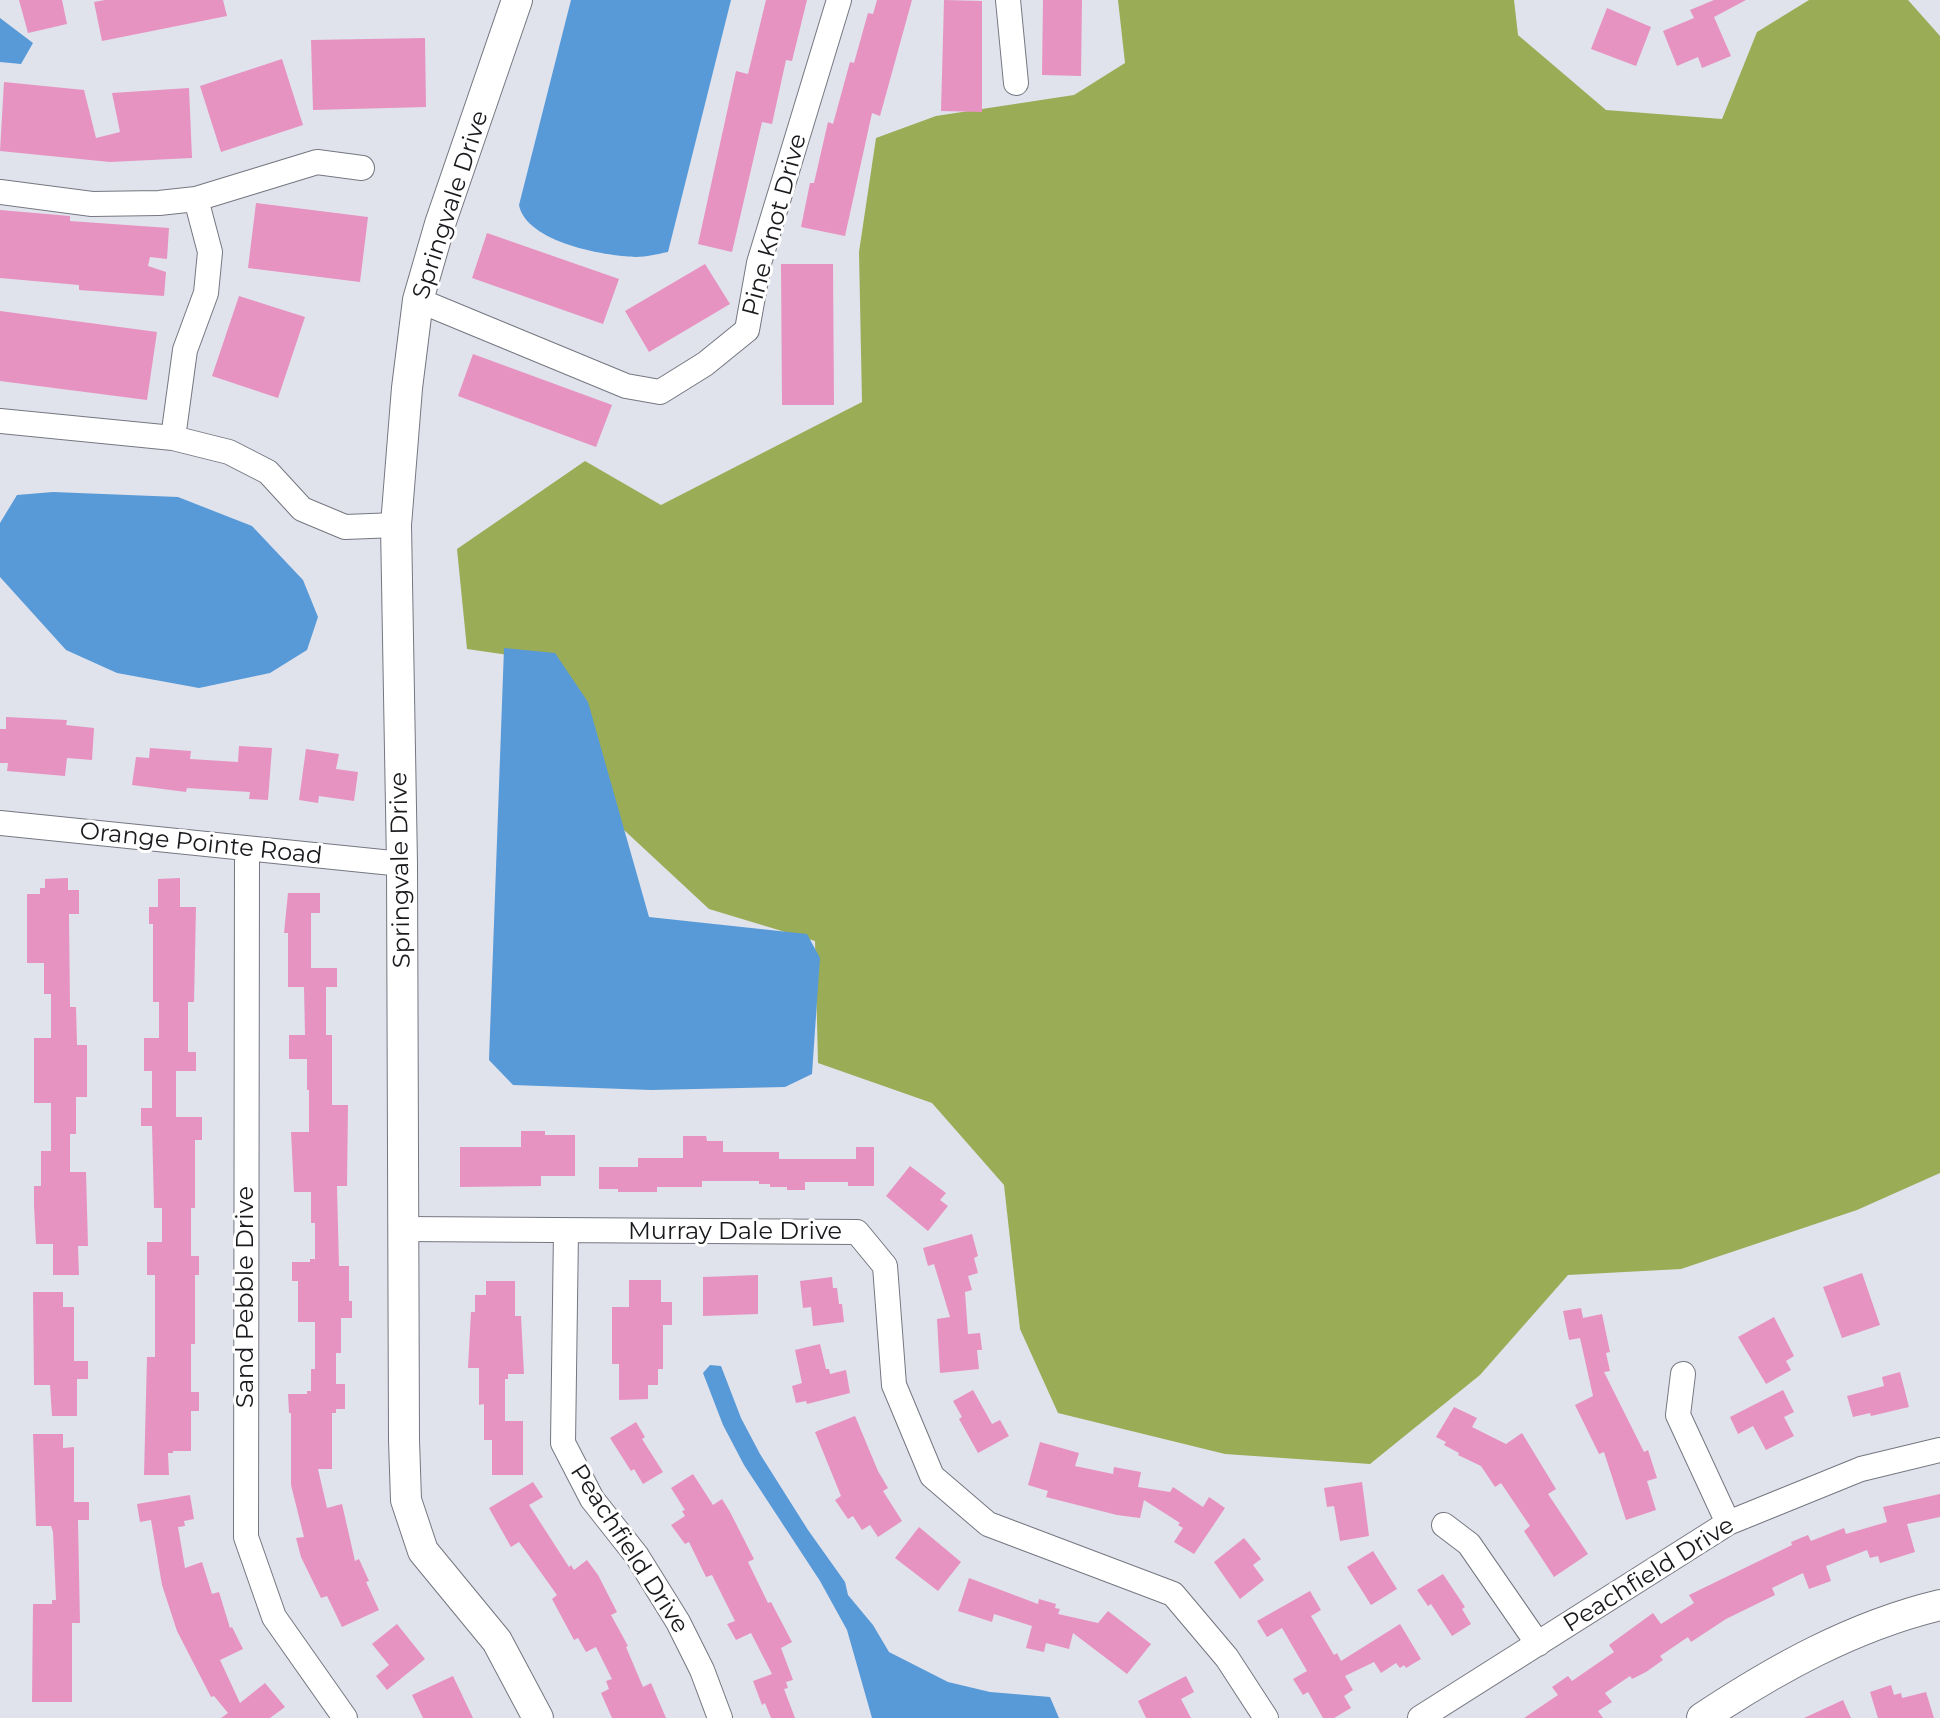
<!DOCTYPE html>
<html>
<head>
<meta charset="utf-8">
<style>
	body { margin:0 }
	canvas { display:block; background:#e0e2ec }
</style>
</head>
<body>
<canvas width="1940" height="1718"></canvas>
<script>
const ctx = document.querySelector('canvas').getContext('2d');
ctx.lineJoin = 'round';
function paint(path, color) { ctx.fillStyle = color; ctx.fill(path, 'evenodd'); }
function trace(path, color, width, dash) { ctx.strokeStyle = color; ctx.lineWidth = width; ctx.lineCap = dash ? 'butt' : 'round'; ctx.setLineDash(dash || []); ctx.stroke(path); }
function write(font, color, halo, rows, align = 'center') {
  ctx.font = font + ' Montserrat,sans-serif'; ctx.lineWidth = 6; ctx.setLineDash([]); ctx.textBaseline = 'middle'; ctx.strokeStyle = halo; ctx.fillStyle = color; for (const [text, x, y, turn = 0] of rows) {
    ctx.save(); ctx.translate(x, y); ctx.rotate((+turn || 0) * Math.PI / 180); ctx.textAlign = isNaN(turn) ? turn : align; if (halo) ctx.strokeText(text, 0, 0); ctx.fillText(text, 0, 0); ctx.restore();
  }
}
const forest = new Path2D(`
	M1118 0H1514L1518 35 1606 110 1722 119 1757 32 1809 0H1908L1940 36V1173L1857 1210 1681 1269 1568 1275 1480 1375 1370 1464 1225 1454 1058 1413 1020 1329 1004 1185 932 1103 818 1063 815 941 709 909 624 830 557 662 467 649 457 549 585 461 661 505 862 402 859 252 876 138 936 116 1074 95 1125 63Z`);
const water = new Path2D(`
	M571 0H731L668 252C657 254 646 257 636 257 604 256 526 242 519 205Z
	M0 18 33 43 21 64 0 62Z
	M53 492 178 497 252 526 303 580 318 617 307 650 270 673 199 688 117 673 66 650 0 577V523L17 495Z
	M504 648 555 653 588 702 649 917 807 934 820 958 812 1074 785 1087 651 1090 513 1085 489 1060Z
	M710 1365 721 1366 741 1418 760 1454 808 1530 845 1582 848 1595 873 1625 889 1652 948 1682 990 1692 1050 1697 1059 1718H872L847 1630 820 1581 744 1465 723 1425 703 1373Z`);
const building = new Path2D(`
	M19 0H62L67 24 28 33Z
	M105 0H223L227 16 102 41 94 2Z
	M766 0H807L792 61 786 60 772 124 762 122 732 252 698 244 736 71 748 74Z
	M877 0H912L880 116 872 113 845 236 801 227 810 183H814L828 122 833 124 850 62 854 63 868 13 873 14Z
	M944 0 982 1V112L941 111Z
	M1043 0H1082L1081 76 1042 75Z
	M1714 0H1746L1714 17 1731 56 1702 68 1698 57 1677 66 1663 31 1694 18 1690 10Z
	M1607 8 1651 27 1636 66 1591 49Z
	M425 38 426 107 313 110 311 40Z
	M282 59 303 125 221 152 200 86Z
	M4 82 84 90 96 138 120 132 112 93 189 88 192 158 110 162 0 151Z
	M256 203 368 217 360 282 248 268Z
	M0 210 70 216V221L169 228 167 259 150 257 148 266 166 272 164 296 79 290V285L0 278Z
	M487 233 619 279 603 324 472 278Z
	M705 264 730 304 649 352 625 311Z
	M781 264H833L834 405H782Z
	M239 296 305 317 278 398 212 376Z
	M0 311 157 332 147 400 0 381Z
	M473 354 612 405 596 447 458 396Z
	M6 717 67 720 66 725 94 728 92 760 67 758 65 776 7 771 8 763H0V729H6Z
	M239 746 272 748 268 800 249 799 250 792 187 788 186 792 132 785 136 757 149 758 150 748 191 751 190 759 238 762Z
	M306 749 339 754 336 769 358 772 354 801 319 796 318 803 299 800Z
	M68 878V890H79V914H69L70 1007H76L77 1045H87V1097H76V1134H70V1172H86L88 1246H78L79 1275H53V1244H36L34 1205V1186H41V1151H51V1103H34V1038H51V994H44V963H27V894H40V888H45V879Z
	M180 878V907H196L194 1002H188V1052H196V1071H176V1117H202V1140H195V1208H191V1256H199V1275H195V1344H191V1392H199V1411H191V1451H173V1453H168L169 1475H144L147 1357H155V1275H147V1242H162V1208H154L152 1126H141V1108H152V1071H144V1038H159V1002H153V924H149V907H158V879Z
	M288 893H320V913H311V968H337V987H326V1035H332V1105H348L347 1186H337L339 1266H349V1301H352V1318H341V1353H336V1384H345V1409H336V1413H332V1469H318L327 1508 342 1504 355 1561 359 1559 369 1581 366 1582 379 1610 342 1627 327 1596 321 1598 301 1557 296 1538 304 1537 291 1485V1413H289L288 1394H307V1391H311V1369H315V1322H298V1281H292V1262H310V1259H315V1223H311V1192H294L291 1132H309V1090H307V1059H289V1035H305L304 987H288V933H284Z
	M521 1131H545V1135H575V1176H541V1186L460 1187V1147H521Z
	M683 1136H706L707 1141H723V1152H779V1159H856V1147H874V1186H848V1182H805V1190H787V1187H770V1184H759V1181H702V1187H657V1192H618V1189H599V1167H638V1158H683Z
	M910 1166 946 1193 940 1200 948 1206 928 1231 886 1196Z
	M972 1234 978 1256 974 1258 978 1273 968 1276 972 1290 965 1292 968 1334 980 1333 982 1350H977L979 1369 940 1373 937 1319 950 1317 934 1264 928 1266 923 1248Z
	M1862 1273 1880 1325 1842 1338 1823 1287Z
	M758 1275V1314L703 1316V1277Z
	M832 1277 833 1288H837L839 1304H842L844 1322 813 1326 811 1307 803 1308 800 1281Z
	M629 1280H661V1302H672V1325H663V1369H658V1385H648V1399L619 1400V1364H612V1307H629Z
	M486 1281H515V1316H521L524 1374H508V1379H505V1421H523V1475H492V1440H484V1404L479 1405V1368H468L471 1312H475V1295H486Z
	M33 1292H63V1307H74V1361H88V1379H77V1416H52L50 1385H34Z
	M1581 1308 1583 1318 1602 1314 1610 1352 1606 1353 1610 1371 1604 1372 1644 1452 1648 1450 1657 1478 1647 1481 1656 1510 1626 1520 1604 1452 1599 1454 1575 1405 1593 1396 1580 1338 1569 1340 1563 1311Z
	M1774 1317 1794 1356 1786 1361 1791 1370 1766 1384 1738 1337Z
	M820 1344 826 1369H829L830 1374 846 1370 850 1393 807 1404 806 1401 796 1403 792 1386 802 1383 795 1350Z
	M1900 1372 1909 1407 1871 1416 1870 1413 1853 1417 1847 1396 1884 1386 1882 1377Z
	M973 1390 992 1424 1000 1420 1009 1436 978 1453 959 1419 962 1417 953 1401Z
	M1783 1390 1794 1412 1784 1417 1794 1436 1766 1450 1753 1426 1738 1434 1730 1417Z
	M1454 1407 1477 1418 1472 1427 1506 1444 1522 1433 1556 1489 1548 1494 1588 1554 1554 1577 1524 1531 1530 1526 1501 1483 1495 1487 1481 1466 1458 1455 1459 1453 1444 1445 1446 1442 1436 1437Z
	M855 1416 878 1471 888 1488 883 1491 902 1521 878 1537 870 1525 862 1530 853 1516 848 1519 835 1500 841 1496 815 1432Z
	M636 1422 645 1437 642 1439 663 1472 643 1484 634 1469 631 1471 610 1438Z
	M33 1434H63V1448L74 1447V1502H89V1520H78L80 1623H72V1702H32L33 1604H52V1600H56L53 1532 51 1526H36Z
	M1040 1442 1079 1453 1075 1466 1113 1474 1114 1467 1141 1472 1138 1487 1170 1492 1173 1487 1203 1507 1209 1497 1225 1508 1194 1554 1174 1542 1183 1528 1178 1525 1180 1523 1144 1500 1140 1518 1117 1515 1046 1497 1048 1491 1028 1485Z
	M693 1474 713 1505 722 1499 730 1512 754 1559 748 1562 768 1603 771 1602 792 1642 781 1648 793 1680 786 1682 788 1688 784 1689 795 1718H771L765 1703 762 1705 753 1681 772 1674 751 1633 736 1640 727 1624 735 1621 712 1575 706 1577 689 1542 685 1544 671 1525 685 1516 682 1511 685 1510 671 1488Z
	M533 1482 543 1497 529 1505 569 1567 571 1565 574 1570 587 1560 598 1575 617 1612 611 1615 628 1646 626 1647 643 1687 651 1683 666 1718H612L601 1693 609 1689 606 1681 612 1679 596 1647 586 1652 578 1638 574 1640 552 1599 557 1595 519 1542 511 1547 489 1508Z
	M1362 1482 1369 1536 1340 1541 1334 1506 1327 1507 1324 1488Z
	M1940 1494V1517L1907 1524 1915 1552 1880 1563 1878 1556 1870 1558 1867 1550 1826 1566 1831 1581 1809 1589 1803 1573 1772 1588 1775 1595 1726 1619 1691 1642 1688 1637 1660 1656 1663 1660 1646 1672 1632 1679 1630 1676 1605 1693 1612 1702 1598 1711 1603 1718H1524L1558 1695 1552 1687 1568 1676 1572 1681 1614 1652 1609 1645 1653 1613 1661 1624 1694 1603 1689 1595 1792 1545 1791 1542 1808 1535 1811 1541 1844 1528 1846 1534 1887 1522 1883 1507Z
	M190 1495 194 1519 184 1521 185 1526 178 1527 185 1568 202 1562 212 1594 219 1592 230 1628 232 1627 243 1649 220 1660 240 1703 265 1683 285 1707 270 1718H221L228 1713 214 1696 211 1697 177 1631 162 1585 151 1520 140 1522 137 1504Z
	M919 1527 961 1562 938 1591 895 1558Z
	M1244 1538 1261 1559 1253 1565 1264 1580 1240 1599 1214 1562Z
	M1373 1551 1397 1589 1371 1605 1347 1567Z
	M1443 1574 1465 1607 1462 1609 1471 1624 1452 1636 1431 1604 1428 1606 1417 1590Z
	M969 1578 1038 1604 1039 1599 1056 1604 1055 1608 1060 1609 1058 1614 1098 1623 1108 1611 1151 1644 1127 1674 1073 1633 1069 1649 1046 1643 1044 1652 1026 1648 1032 1626 994 1614 992 1622 958 1611Z
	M1310 1591 1321 1610 1311 1616 1334 1655 1337 1653 1341 1661 1400 1624 1421 1659 1406 1668 1404 1665 1400 1668 1396 1663 1381 1673 1374 1662 1345 1676 1353 1690 1344 1696 1351 1708 1334 1718H1323L1308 1692 1303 1695 1293 1679 1307 1671 1282 1628 1267 1637 1257 1621Z
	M397 1624 425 1659 387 1690 376 1676 389 1665 372 1644Z
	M453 1676 473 1718H423L412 1695Z
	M1186 1676 1194 1692 1181 1699 1191 1718H1146L1138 1701Z
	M1891 1685 1894 1695 1901 1693 1902 1698 1926 1692 1934 1718H1878L1870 1692Z
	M1843 1700 1851 1718H1804Z`);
const minor = new Path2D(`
	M1008 0 1016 83
	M0 192 92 204 159 203 196 199 317 162 362 168
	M418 300 626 386 660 392 705 364 747 330 759 263 839 0
	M0 421 173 438 229 452 268 472 302 509 345 527 396 525
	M173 438 185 350 206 293 210 252 196 199
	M0 823 402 864
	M247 849 246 1537 274 1617 345 1718
	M404 1229 857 1232 885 1266 894 1385 932 1476 988 1524 1173 1594 1227 1658 1266 1718
	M566 1231 563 1443 592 1499 637 1556 678 1622 702 1670 720 1718
	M1683 1374 1678 1415 1728 1523
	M1444 1525 1469 1544 1538 1644
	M1420 1718 1728 1523 1861 1469 1940 1450`);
const tertiary = new Path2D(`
	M517 0 440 224 418 300 407 388 396 525 402 864 404 1440 406 1500 423 1551 497 1641 538 1718
	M1702 1718C1776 1669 1853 1626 1940 1605`);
const streetNames = [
	["Springvale Drive",451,205,-72],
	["Pine Knot Drive",775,225,-75],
	["Orange Pointe Road",201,844,6],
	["Springvale Drive",401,870,-91],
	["Murray Dale Drive",735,1232],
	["Sand Pebble Drive",246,1297,-90],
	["Peachfield Drive",629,1549,57],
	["Peachfield Drive",1649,1575,-32]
];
paint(forest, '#9aad56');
paint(water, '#589ad8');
paint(building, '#e793c1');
trace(minor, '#757780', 26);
trace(tertiary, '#757780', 32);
trace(minor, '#fff', 24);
trace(tertiary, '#fff', 30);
write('24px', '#191a1d', '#fff', streetNames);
</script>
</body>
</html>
